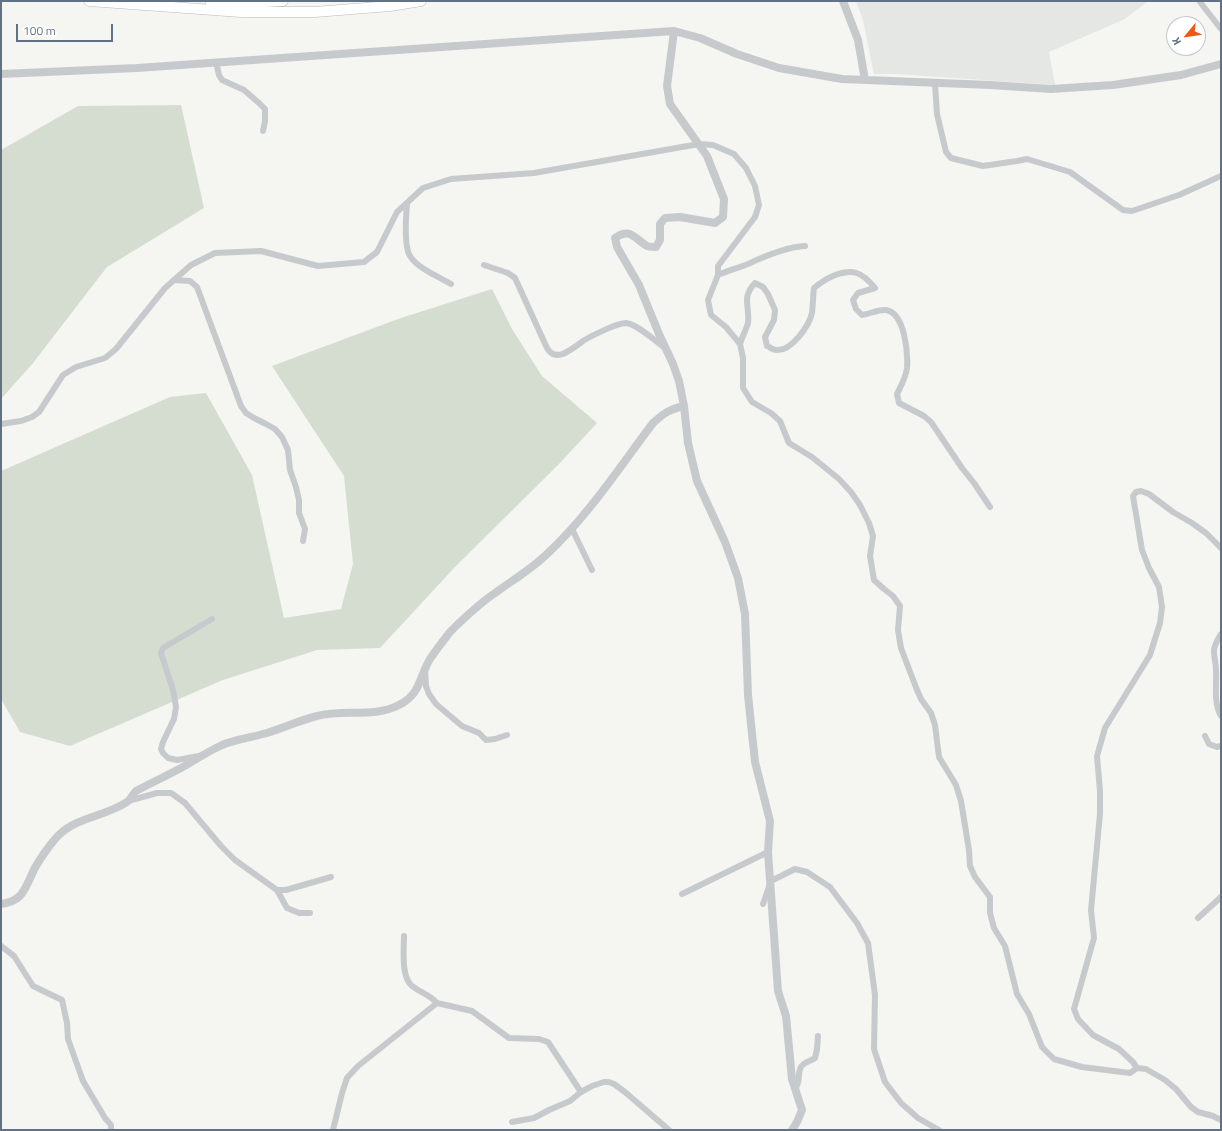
<!DOCTYPE html>
<html>
<head>
<meta charset="utf-8">
<style>
	body { margin:0 }
	#map { position:relative; width:1222px; height:1131px; overflow:hidden; background:#f5f5f1; font-family:"Titillium Web",sans-serif }
	canvas { display:block }
	.frame { position:absolute; inset:0; border:2px solid #617284; pointer-events:none }
	.north { position:absolute; left:1166px; top:16px; width:40px; height:40px; box-sizing:border-box; background:#fff; border:1px solid #c0c7ce; border-radius:50%; rotate:241deg; font-size:11px; font-weight:700; line-height:16px; text-align:center; color:#617284 }
	.north::after { content:''; display:block; margin:auto; width:14px; height:18px; background:#f25614; clip-path:polygon(50% 0,100% 100%,50% 72%,0 100%) }
	.scale { position:absolute; left:16px; top:24px; width:97px; height:18px; box-sizing:border-box; border:2px solid #617284; border-top:0; padding-left:5px; font-size:12px; line-height:14px; white-space:nowrap; color:#617284; -webkit-text-stroke:3px #fff; paint-order:stroke }
</style>
</head>
<body>
<div id="map">
<canvas width="1222" height="1131"></canvas>
<div class="frame"></div>
<div class="north">K</div>
<div class="scale">100 m</div>
</div>
<script>
const ctx = document.querySelector('canvas').getContext('2d');
ctx.lineJoin = 'round';
function paint(path, color) { ctx.fillStyle = color; ctx.fill(path, 'evenodd'); }
function trace(path, color, width, dash) { ctx.strokeStyle = color; ctx.lineWidth = width; ctx.lineCap = dash ? 'butt' : 'round'; ctx.setLineDash(dash || []); ctx.stroke(path); }
const built = new Path2D(`
	M856 1H1148L1125 19 1049 52 1055 85 896 74H874L863 20Z`);
const green = new Path2D(`
	M181 105 204 208 107 267 33 363 1 399V150L78 106Z
	M492 289 512 329 542 376 597 423 559 464 454 568 380 648 317 650 223 680 70 746 20 732 1 699V471L170 397 206 393 252 475 284 618 341 609 353 564 344 476 272 366 398 319Z`);
const minor = new Path2D(`
	M1200 2 1221 29
	M216 62 219 75 222 80 244 90 259 103 265 109V121L263 131
	M935 83 937 114 946 152 951 158 983 166 1017 161 1027 159 1070 172 1123 210 1132 211 1179 195 1221 176
	M407 204C406 216 404 246 410 256 417 268 439 277 451 284
	M484 265 508 273 515 278 547 348C556 364 573 348 583 341 591 336 617 323 626 323 637 324 655 341 665 348
	M718 275C727 271 738 268 748 264 765 256 786 247 805 246
	M174 280 190 281 197 287 241 406 246 413 254 418 266 424 275 429 282 437 288 450 290 470 296 487 299 500V513L305 529 303 541
	M740 344C742 337 746 330 748 323 750 306 741 298 755 283L763 287 768 294 775 310 774 320 765 337 767 346C770 347 773 350 776 350 791 352 809 326 812 313 813 305 813 296 814 288 820 283 826 279 833 276 853 268 862 272 875 288L858 293 853 300 856 309 862 315C870 314 878 309 886 310 905 313 908 353 907 368 906 377 901 386 897 394L899 403 924 416 931 422 962 468 974 483 990 507
	M1 424 21 421 32 417 39 412 63 375 76 367 105 358 116 349 165 288 191 265 215 253 261 251 318 266 364 262 377 252 397 212 423 188 451 179 534 173 699 144 713 145 734 154 746 168 755 186 759 205 755 217 718 266V275L708 300 711 315 726 327 740 344 743 358V388L752 402 771 413 780 421 789 443 812 457 839 479 851 492 860 505 869 523 873 536 870 556 874 580 884 589 893 596 900 606 898 630 901 648 917 690 921 699 931 713 935 725 939 757 956 785 961 801 969 850 970 866 975 877 990 897V913L994 928 1005 946 1017 994 1029 1014 1042 1047 1054 1059 1082 1067 1130 1073 1137 1068 1133 1062 1119 1049 1093 1035 1078 1019 1074 1009 1094 938 1091 910 1100 814V791L1097 756 1105 728 1150 655 1160 623 1162 607 1159 587 1149 568 1142 550 1133 496 1136 492 1141 491 1149 494 1173 512 1192 523 1206 533 1221 548
	M572 529 592 570
	M1221 634C1218 639 1214 645 1214 651 1214 657 1216 664 1216 670 1217 685 1213 702 1221 716
	M425 670 426 686 429 694 436 704 462 726 479 733 486 740 495 739 507 735
	M1205 736 1209 744 1217 747 1221 746
	M199 756 177 760 168 758 163 753 161 749 163 742 174 719 176 707 173 690 161 653 163 648 212 619
	M128 801 157 793H171L185 803 221 846 235 860 277 890 287 908 299 913H310
	M277 890H286L331 877
	M682 894 768 852
	M763 904 771 881 795 869 807 872 830 887 857 923 868 943 875 995 874 1049 885 1082 901 1103 918 1118 939 1130
	M1198 918 1221 897
	M404 936C404 949 401 975 411 985 419 992 430 995 437 1003L472 1011 509 1038 539 1039 548 1042 581 1092
	M1 946 14 956 33 986 62 1000 67 1023 68 1039 83 1081 105 1118 111 1125V1130
	M1137 1068 1146 1069 1165 1080 1176 1089 1191 1107 1198 1112 1213 1116 1221 1120
	M795 1089C801 1082 797 1074 801 1067 804 1062 811 1061 815 1058L817 1049 818 1036
	M512 1122 534 1118 549 1110 570 1101 581 1092 592 1086 604 1082H609L614 1084 625 1092 669 1130
	M333 1130 342 1093 347 1078 358 1066 437 1003`);
const tertiary = new Path2D(`
	M843 1 858 40 865 80
	M674 31 667 86 670 104 707 156 724 199 723 217 715 223 680 217 665 218 660 224V240L656 247C653 247 649 247 647 246 634 238 630 227 615 238L617 247 639 285 659 334 673 364 679 381 684 406 688 443 697 481 725 542 738 578 745 614 748 695 755 762 770 821 768 852 778 991 786 1016 792 1079 802 1110 797 1122 792 1130
	M1 74 137 68 674 31 700 38 737 54 779 68 842 79 990 85 1051 89 1113 85 1181 75 1221 64
	M1 904C22 901 24 891 32 874 36 864 52 841 60 834 78 817 106 816 127 802 130 800 133 794 136 791 151 783 166 776 181 768 195 760 207 752 222 745 234 740 253 737 267 733 284 728 300 720 317 716 344 709 374 718 399 705 421 694 419 677 430 659 436 650 443 641 450 632 464 618 479 604 495 593 513 580 530 570 546 555 588 516 619 468 653 423 664 413 670 409 684 406`);
const trunk = new Path2D(`
	M89 1 241 12H315L390 6 421 1
	M210 1 246 3 283 1`);
paint(built, '#e5e7e4');
paint(green, '#d5ddd1');
trace(trunk, '#b8bbbe', 11);
trace(minor, '#c7cacd', 6);
trace(tertiary, '#c7cacd', 8);
trace(trunk, '#fff', 10);
</script>
</body>
</html>
